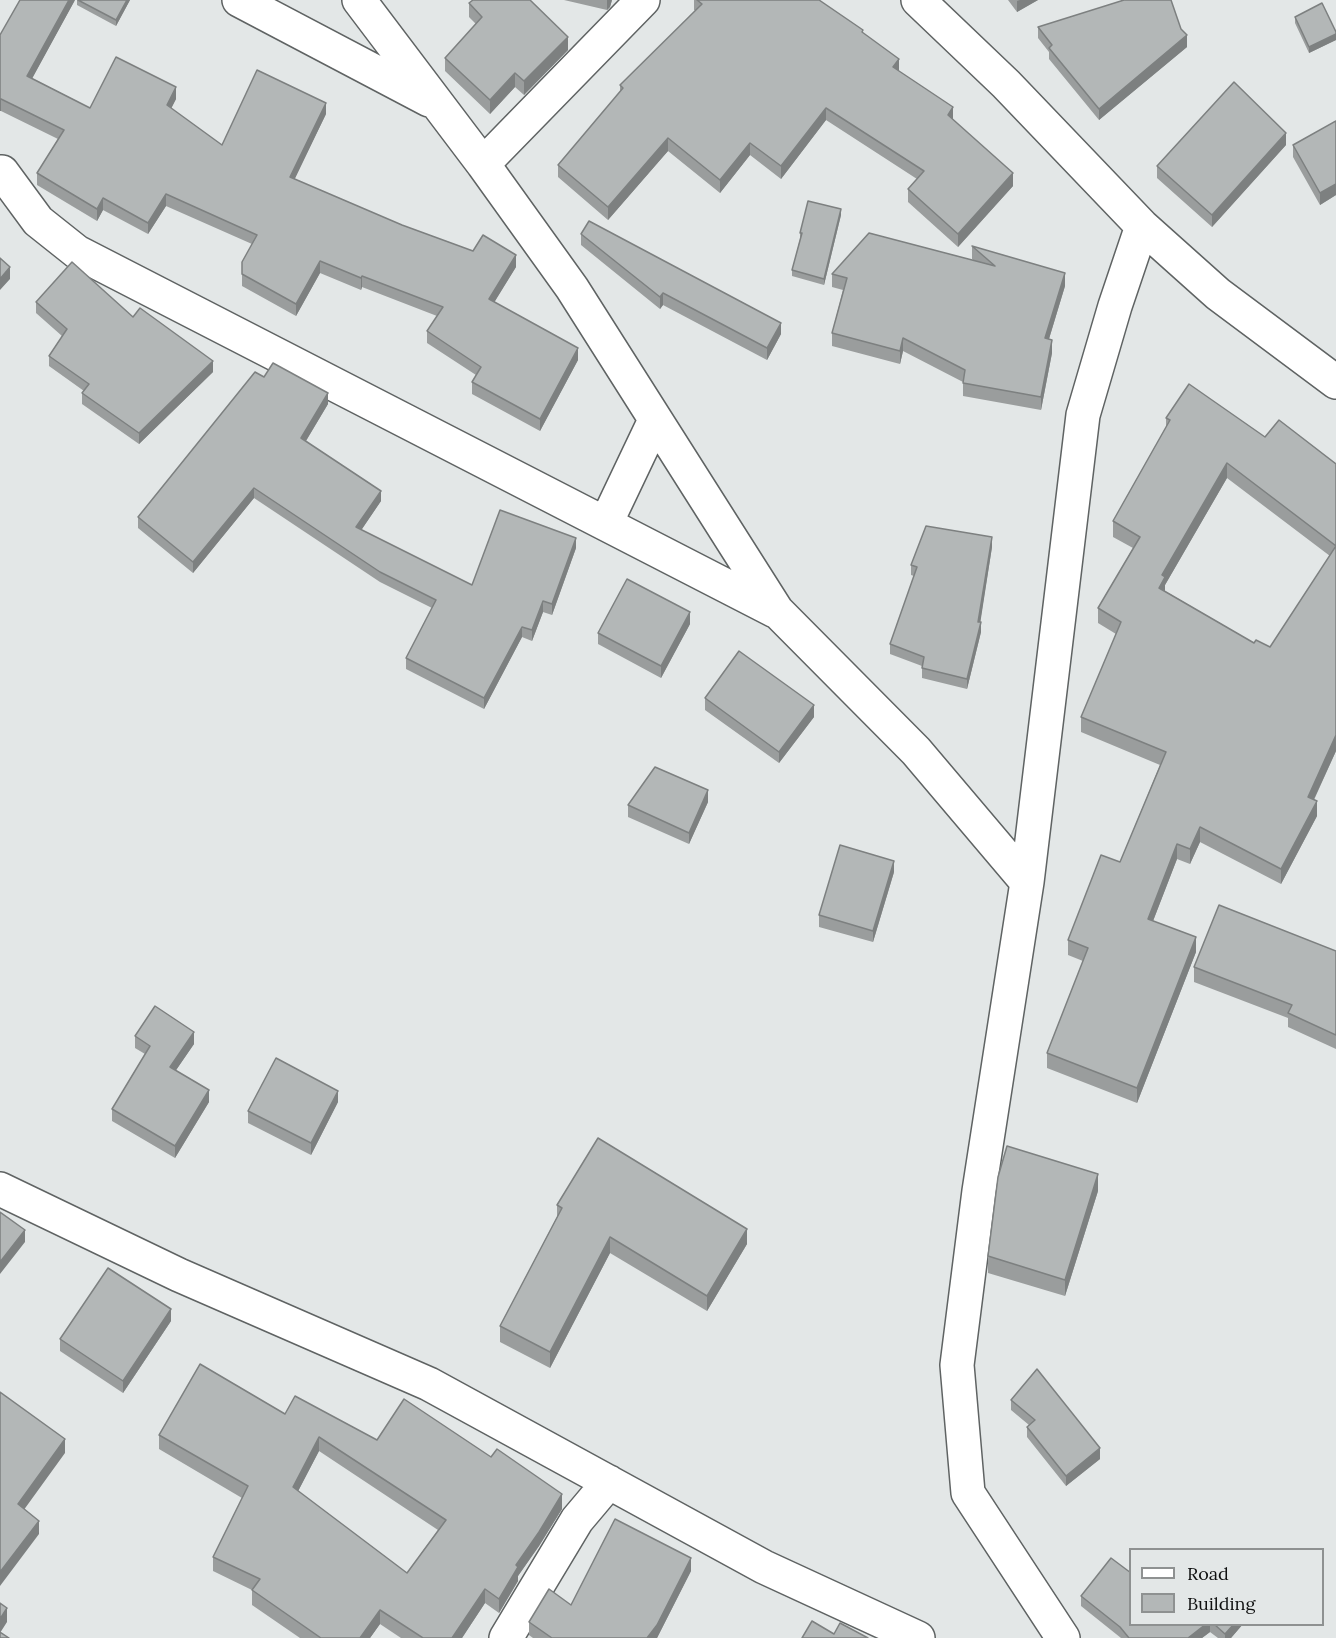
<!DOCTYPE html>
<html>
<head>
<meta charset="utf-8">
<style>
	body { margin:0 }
	#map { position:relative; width:1336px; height:1638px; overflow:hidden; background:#e3e7e7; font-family:Lora,serif }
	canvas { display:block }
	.legend { position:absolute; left:1129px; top:1548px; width:195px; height:78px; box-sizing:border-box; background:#e3e7e7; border:2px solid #8e9191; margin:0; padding:8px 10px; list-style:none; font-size:18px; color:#0e0f0f }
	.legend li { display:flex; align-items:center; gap:12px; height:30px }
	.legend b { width:30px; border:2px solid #8e9191 }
</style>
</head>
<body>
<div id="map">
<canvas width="1336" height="1638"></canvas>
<ul class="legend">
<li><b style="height:8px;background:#fff"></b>Road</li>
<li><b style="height:16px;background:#b3b7b7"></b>Building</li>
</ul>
</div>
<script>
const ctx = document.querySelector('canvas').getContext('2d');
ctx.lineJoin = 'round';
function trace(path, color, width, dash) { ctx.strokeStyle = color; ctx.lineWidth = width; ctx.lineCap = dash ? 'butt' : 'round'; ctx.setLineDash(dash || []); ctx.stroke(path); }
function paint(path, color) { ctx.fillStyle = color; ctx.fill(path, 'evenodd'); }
const minor = new Path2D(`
	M239 0 429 100
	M359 0 483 164 572 288 777 611 916 751 1027 882
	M918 0 1006 84 1142 226 1218 294 1336 382
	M483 164 643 0
	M2 172 38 221 77 252 775 611
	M606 523 655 420
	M0 1189 179 1275 429 1384 764 1567 918 1638
	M506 1638 577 1520 609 1482
	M1063 1638 968 1493 957 1365 979 1191 1027 882 1083 415 1115 306 1142 226`);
const wall = new Path2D(`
	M75 0 32 78 90 108 176 99 171 108 222 145 326 114 294 179 402 225 516 267 494 302 578 360 540 431 472 394V382L476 375 427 343V331L437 316 362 287 361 290 320 273 296 316 242 286V262L252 244 166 206 148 234 103 210 97 221 37 185V173L58 139 1 111 0 35Z
	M77 0H130L116 26 77 5Z
	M564 0H612L610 7 607 10Z
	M694 0H819L863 33 899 71 953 119V120L1013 186 958 247 908 202V189L917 179 826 120 781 179 750 155 720 193 668 151 608 220 558 177V165L620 92V85L696 11 694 10Z
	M1008 0H1038L1017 12Z
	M469 3 568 50 524 95 515 87 490 114 445 71V58L476 24 469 17Z
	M1295 17 1336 34V40L1309 53 1295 23Z
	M1038 27 1187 47 1099 120 1049 59V52L1038 38Z
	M1336 121V195L1320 205 1293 157V145Z
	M1286 145 1212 227 1157 178V166Z
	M841 215 824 285 792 276V270L800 239V233Z
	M581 234 781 334 767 360 663 305 660 309 581 245Z
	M972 246 1065 286 1049 339 1052 353 1041 410 963 396V382L903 351 900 364 832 346V333L843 290 832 287V274L974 261 972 259Z
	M36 302 133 317 213 372 139 444 82 404V393L84 391 49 366V356L62 336 36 313Z
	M264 377 328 404 306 441 381 501 361 530 472 585 576 548 552 615 543 612 532 641 522 637 484 709 406 669V658L432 608 380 582 254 498 193 573 138 528V517Z
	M1166 418 1265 437 1336 464V751L1314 800 1317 816 1281 884 1200 842 1190 864 1177 859 1153 921 1196 952 1137 1103 1047 1068V1053L1083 961 1068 955V940L1120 862 1160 765 1081 732V717L1116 634 1098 623V608L1133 548 1113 537V521L1166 427ZM1227 478 1330 556 1270 647 1254 643 1165 591V585Z
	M992 547 980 622 981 632 967 689 922 678V666L890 654V644L914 576 911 575V565Z
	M690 624 661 678 598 644V633Z
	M705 698 814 717 779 763 705 710Z
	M708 802 689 844 628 817V805Z
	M894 872 873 942 819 927V915Z
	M1336 951V1049L1288 1027V1018L1194 982V967Z
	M135 1036 194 1044 176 1070 209 1102 175 1158 112 1121V1109L145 1054 135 1048Z
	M338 1102 311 1155 248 1123V1111Z
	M1098 1191 1065 1296 988 1273V1256Z
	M557 1205 747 1244 707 1311 610 1253 550 1368 500 1342V1326L557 1217Z
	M171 1321 123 1393 60 1351V1339Z
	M1011 1400 1100 1459 1066 1486 1027 1437V1427L1029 1425 1011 1410Z
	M285 1414 377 1440 562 1509 539 1546 518 1576V1581L499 1613 485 1603 462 1638H401L380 1624 370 1638H300L252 1605V1590L213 1571V1557L242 1498 159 1449V1435ZM319 1451 438 1530 407 1573 298 1491Z
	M691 1571 657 1638H533L529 1635V1622L571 1605Z
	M1081 1596 1131 1624H1243L1231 1638H1218L1210 1632 1202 1638H1121L1081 1606Z`);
const shadedWall = new Path2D(`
	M69 0H75L27 88V76Z
	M127 0H130L116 26V20Z
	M607 0H612L610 7 607 10Z
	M1020 0H1038L1017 12V1Z
	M1336 34V40L1309 53V47Z
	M1187 35V47L1099 120V109Z
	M568 37V50L524 95V81Z
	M899 59V72L893 67Z
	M515 73V87L490 114V100Z
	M176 87V99L167 117V105Z
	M1 99V111H0V100Z
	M326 103V114L290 189V177Z
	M953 107V119L948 128V115Z
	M826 108V120L781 179V166Z
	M1286 133V145L1212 227V215Z
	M668 138V151L608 220V207Z
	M750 143V155L720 193V180Z
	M1013 173V186L958 247V234Z
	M1336 184V195L1320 205V193Z
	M166 194V206L148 234V223Z
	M103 198V210L97 221V209Z
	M841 209V215L824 285V279Z
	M516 255V267L489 311V299Z
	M320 261V273L296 316V304Z
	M10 267V279L0 290V279Z
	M1065 273V286L1045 352V338Z
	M362 276V287L361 290V278Z
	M663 293V305L660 309V297Z
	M781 323V334L767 360V348Z
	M903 338V351L900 364V351Z
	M1052 340V353L1041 410V397Z
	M578 348V360L540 431V419Z
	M213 361V372L139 444V433Z
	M328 393V404L301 449V438Z
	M1227 463V478L1165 585V592L1159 588 1162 575Z
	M254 488V498L193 573V562Z
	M381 491V501L356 538V527Z
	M992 537V547L979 631 981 622V632L967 689V679L978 622Z
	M576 538V548L552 615V604Z
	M543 601V612L532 641V630Z
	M690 612V624L661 678V666Z
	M522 627V637L484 709V698Z
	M814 705V717L779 763V752Z
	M1336 735V751L1308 812V797Z
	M708 790V802L689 844V833Z
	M1317 801V816L1281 884V869Z
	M1200 827V842L1190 864V849Z
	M1177 844V859L1148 934V919Z
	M894 861V872L873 942V931Z
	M1196 937V952L1137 1103V1088Z
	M194 1032V1044L170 1079V1067Z
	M209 1090V1102L175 1158V1146Z
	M338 1091V1102L311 1155V1143Z
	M1098 1174V1191L1065 1296V1280Z
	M747 1229V1244L707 1311V1296Z
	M25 1230V1242L0 1274V1262Z
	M610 1237V1253L550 1368V1352Z
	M171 1309V1321L123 1393V1381Z
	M319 1437V1451L293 1501V1487Z
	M65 1439V1453L18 1518V1504Z
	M1100 1448V1459L1066 1486V1476Z
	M562 1494V1509L539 1546 518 1576V1581L499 1613V1599L516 1565Z
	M39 1521V1534L0 1586V1572Z
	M691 1558V1571L657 1638H647Z
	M485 1589V1603L462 1638H452Z
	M7 1608V1622L0 1633V1619Z
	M380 1610V1624L370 1638H360Z
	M1206 1624H1210V1632L1202 1638H1188Z
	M1234 1624H1243L1231 1638H1225V1634Z`);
const building = new Path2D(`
	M20 0H69L27 76 90 108 116 57 176 87 167 105 222 145 257 70 326 103 290 177 402 225 473 251 483 235 516 255 489 299 578 348 540 419 472 382 481 367 427 331 443 307 362 276 361 278 320 261 296 304 242 274V262L257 235 166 194 148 223 103 198 97 209 37 173 64 130 1 99 0 100V35Z
	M78 0H127L116 20Z
	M473 0H530L568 37 524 81 515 73 490 100 445 58 482 17 469 3Z
	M697 0H819L863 30 862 32 899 59 893 67 953 107 948 115 1013 173 958 234 908 189 924 171 826 108 781 166 750 143 720 180 668 138 608 207 558 165 623 88 620 85 702 4Z
	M1124 0H1171L1181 29 1187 35 1099 109 1049 48 1052 45 1038 27Z
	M1322 3 1336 32V34L1309 47 1295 17Z
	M1234 82 1286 133 1212 215 1157 166Z
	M1336 121V184L1320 193 1293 145Z
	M808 201 841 209 824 279 792 270 802 233H800Z
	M589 221 781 323 767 348 663 293 660 297 581 234Z
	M869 233 995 266 972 246 1065 273 1045 338 1052 340 1041 397 963 383 965 370 903 338 900 351 832 333 847 278 832 274Z
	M0 258 10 267 0 279Z
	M72 262 133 317 140 308 213 361 139 433 82 393 89 384 49 356 67 329 36 302Z
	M273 363 328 393 301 438 381 491 356 527 472 585 500 510 576 538 552 604 543 601 532 630 522 627 484 698 406 658 436 600 380 572 254 488 193 562 138 517 255 372 264 377Z
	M1189 384 1265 437 1279 420 1336 464V546L1227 463 1162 575 1165 577 1159 588 1254 643 1256 640 1270 647 1336 546V735L1308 797 1317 801 1281 869 1200 827 1190 849 1177 844 1148 919 1196 937 1137 1088 1047 1053 1088 948 1068 940 1101 855 1120 862 1166 752 1081 717 1121 622 1098 608 1140 537 1113 521 1170 420 1166 418Z
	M926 526 992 537 978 622H981L967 679 922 668 924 657 890 644 917 567 911 565Z
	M627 579 690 612 661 666 598 633Z
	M739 651 814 705 779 752 705 698Z
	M655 767 708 790 689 833 628 805Z
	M840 845 894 861 873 931 819 915Z
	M1219 905 1336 951V1035L1288 1013 1292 1005 1194 967Z
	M155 1006 194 1032 170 1067 209 1090 175 1146 112 1109 150 1046 135 1036Z
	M276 1058 338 1091 311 1143 248 1111Z
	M598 1138 747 1229 707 1296 610 1237 550 1352 500 1326 562 1208 557 1205Z
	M1007 1146 1098 1174 1065 1280 988 1256 998 1177Z
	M0 1212 25 1230 0 1262Z
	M108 1268 171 1309 123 1381 60 1339Z
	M200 1364 285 1414 295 1396 377 1440 404 1399 491 1457 497 1449 562 1494 539 1532 516 1565 518 1567 499 1599 485 1589 452 1638H423L380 1610 360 1638H321L252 1590 260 1579 213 1557 248 1486 159 1435ZM319 1437 446 1520 407 1573 293 1487Z
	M1037 1369 1100 1448 1066 1476 1027 1427 1035 1420 1011 1400Z
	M0 1392 65 1439 18 1504 39 1521 0 1572Z
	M615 1519 691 1558 657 1625 647 1638H552L529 1622 549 1589 571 1605Z
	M1111 1558 1131 1573V1624H1206L1188 1638H1129L1120 1627 1081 1596Z
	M0 1603 7 1608 0 1619Z
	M812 1621 834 1634 840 1623 868 1638H802Z
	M1214 1624H1234L1225 1634Z
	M0 1632 9 1638H0Z`);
trace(minor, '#5f6363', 36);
trace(minor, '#fff', 33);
paint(wall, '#9a9d9d');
paint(shadedWall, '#7d8080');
paint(building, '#b3b7b7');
trace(building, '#7d8080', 1.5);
</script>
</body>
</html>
